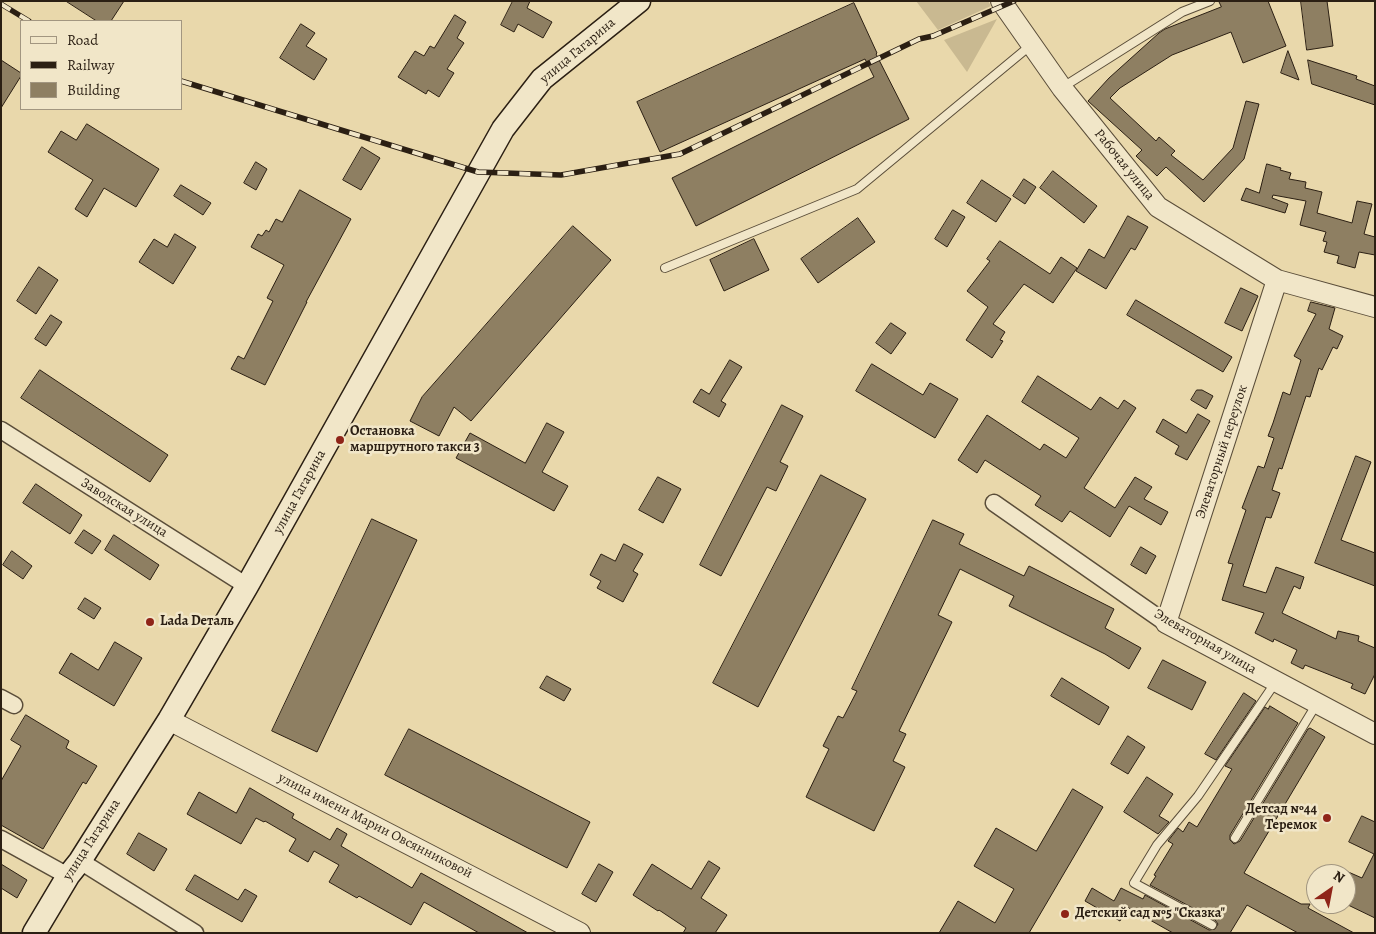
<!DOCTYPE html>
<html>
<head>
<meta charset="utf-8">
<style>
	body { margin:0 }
	#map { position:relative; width:1376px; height:934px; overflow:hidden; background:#e9d8ab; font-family:Alegreya,serif }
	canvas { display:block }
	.frame { position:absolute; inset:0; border:2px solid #2b1f13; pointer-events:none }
	.legend { position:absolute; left:20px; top:20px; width:162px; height:90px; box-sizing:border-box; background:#f1e6c8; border:1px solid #a29680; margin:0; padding:6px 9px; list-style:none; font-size:15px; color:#2b1f13 }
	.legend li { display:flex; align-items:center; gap:10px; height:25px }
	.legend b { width:25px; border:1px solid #a29680 }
	.north { position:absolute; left:1306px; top:864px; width:50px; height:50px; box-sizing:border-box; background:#f1e6c8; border:1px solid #a29680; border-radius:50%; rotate:33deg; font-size:14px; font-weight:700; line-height:20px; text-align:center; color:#2b1f13 }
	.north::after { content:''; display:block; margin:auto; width:18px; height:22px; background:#8f2418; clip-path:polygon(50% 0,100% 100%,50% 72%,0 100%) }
</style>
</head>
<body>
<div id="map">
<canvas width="1376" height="934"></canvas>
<div class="frame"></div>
<ul class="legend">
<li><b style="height:6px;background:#f1e6c8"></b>Road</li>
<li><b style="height:6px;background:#2b1f13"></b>Railway</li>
<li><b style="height:14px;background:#8e7f62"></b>Building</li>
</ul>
<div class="north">N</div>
</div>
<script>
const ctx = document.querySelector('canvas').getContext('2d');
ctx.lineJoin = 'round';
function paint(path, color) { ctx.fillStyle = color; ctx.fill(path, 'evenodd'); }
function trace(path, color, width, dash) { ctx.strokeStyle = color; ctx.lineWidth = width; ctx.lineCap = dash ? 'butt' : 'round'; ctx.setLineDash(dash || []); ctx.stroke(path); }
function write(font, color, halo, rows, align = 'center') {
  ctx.font = font + ' Alegreya,serif'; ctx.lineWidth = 5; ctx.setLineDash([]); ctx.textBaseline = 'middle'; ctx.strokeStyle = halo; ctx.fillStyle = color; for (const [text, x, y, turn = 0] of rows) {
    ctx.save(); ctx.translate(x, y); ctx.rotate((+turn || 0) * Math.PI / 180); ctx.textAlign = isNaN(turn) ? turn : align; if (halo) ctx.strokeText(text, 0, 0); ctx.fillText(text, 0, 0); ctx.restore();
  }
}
const green = new Path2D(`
	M916 1H988L991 6 938 30Z
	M997 19 967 72 944 40Z`);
const building = new Path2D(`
	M66 1H124L111 21H97Z
	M513 1H530L527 8 552 22 543 38 518 24 514 32 501 25Z
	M1219 1H1268L1286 46 1243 63 1231 32 1172 55 1120 88 1110 98 1156 141 1159 137 1175 151 1171 155 1203 180 1233 148 1246 101 1259 104 1244 159 1204 202 1166 167 1157 176 1136 156 1142 150 1088 101 1109 78 1159 33 1165 29 1221 7Z
	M1301 1H1327L1333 46 1307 50Z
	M854 3 877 53 876 54 909 119 696 226 672 178 874 77 865 59 660 152 637 102Z
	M455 15 466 22 457 38 464 43 447 69 454 73 439 97 428 90 426 94 398 77 415 51 424 56 430 46 434 48Z
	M301 24 315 33 306 46 327 59 314 80 280 58Z
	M1288 51 1299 80 1281 73Z
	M1 60 21 73V76L1 108Z
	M1308 60 1357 76 1356 79 1375 86V105L1312 84Z
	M87 124 159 169 136 207 104 188 87 217 75 209 93 180 48 152 61 131 76 140Z
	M362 147 380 158 361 190 343 180Z
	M256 162 267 169 256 190 244 183Z
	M1267 164 1281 168 1280 170 1291 173 1289 179 1306 182 1305 188 1322 192 1317 213 1352 223 1357 201 1372 204 1364 234 1375 237V255L1359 252 1355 268 1337 263 1339 256 1324 252 1327 242 1323 241 1326 232 1300 225 1306 201 1273 195 1272 198 1288 204 1285 213 1241 200 1246 188 1259 193Z
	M1053 171 1097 206 1084 223 1040 188Z
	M1024 179 1036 187 1025 204 1013 196Z
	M982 180 1011 199 996 222 967 203Z
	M181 185 211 203 203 215 174 196Z
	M300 190 351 219 306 302H307L265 385 231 369 238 356 244 359 273 301 267 298 284 265 251 247 258 234 262 236 266 230 269 232 276 219 282 222Z
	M953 210 965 217 947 247 935 239Z
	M1128 216 1148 227 1135 250 1131 248 1106 289 1076 271 1089 249 1104 258Z
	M858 218 875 242 818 283 801 259Z
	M573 226 611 260 471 421 454 407 439 436 410 421 422 397Z
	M175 234 196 247 173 284 139 262 154 239 167 247Z
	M754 239 769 270 724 291 710 260Z
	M1000 241 1050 274 1061 257 1077 268 1053 303 1024 284 993 324 1005 332 1000 340 1003 341 992 358 966 340 988 307 967 291 990 261 987 259Z
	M39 267 58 280 36 314 17 301Z
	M1241 288 1258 296 1242 331 1225 323Z
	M1136 300 1232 357 1223 372 1127 315Z
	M1311 302 1335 308 1329 329 1343 336 1337 349 1333 347 1322 370 1319 368 1310 397 1306 396 1282 469 1279 468 1272 490 1280 493 1271 518 1266 517 1243 586 1266 593 1276 567 1304 577 1300 589 1294 586 1282 613 1336 639 1338 631 1359 636 1358 641 1375 648V674L1365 694 1351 688 1353 684 1305 665 1303 669 1291 663 1297 650 1274 639 1273 642 1255 633 1264 613 1222 600 1233 564 1228 563 1246 510 1242 508 1258 466 1264 468 1274 438 1268 436 1273 423 1283 392 1290 395 1301 360 1294 356 1316 314 1308 311Z
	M51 315 62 322 46 346 35 339Z
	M891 323 906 333 891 354 876 343Z
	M730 360 742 367 721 401 726 404 719 417 693 402 701 389 709 394Z
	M872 364 923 395 930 383 958 399 935 438 856 391Z
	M40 370 168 455 150 482 21 398Z
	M1038 376 1091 410 1100 397 1118 409 1124 400 1136 408 1084 488 1115 508 1135 477 1152 487 1144 499 1168 512 1161 525 1129 506 1110 537 1070 511 1062 522 1035 505 1041 496 985 460 977 473 958 460 987 415 1040 450 1044 444 1066 458 1079 438 1022 402Z
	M1197 390H1202L1213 396 1206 409 1191 400Z
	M782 405 803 416 780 462 788 466 776 491 767 487 721 576 700 565Z
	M1198 414 1210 421 1187 460 1175 454 1179 446 1156 432 1163 419 1186 433Z
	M547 423 564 432 542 472 568 486 554 511 456 458 470 433 525 463Z
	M1356 456 1371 462 1341 540 1375 553V586L1315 563Z
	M821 475 866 499 758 707 713 683Z
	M658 477 681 489 663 523 639 510Z
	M36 484 82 515 70 534 23 503Z
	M372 519 417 540 317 752 272 731Z
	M933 520 964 534 959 544 1024 576 1029 566 1114 609 1105 628 1141 648 1129 669 1105 654 1009 606 1014 596 960 569 938 615 952 622 899 731 906 734 893 761 905 767 874 831 806 797 829 749 823 746 838 716 843 718 857 691 852 689Z
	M84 530 101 541 92 554 75 543Z
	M114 535 159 565 150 580 105 550Z
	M624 544 643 554 633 571 638 574 623 602 597 588 601 581 590 575 601 554 615 561Z
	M1141 547 1156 556 1146 574 1131 565Z
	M12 551 32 566 23 579 3 565Z
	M85 598 101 608 94 619 78 609Z
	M115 642 142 658 114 706 59 673 71 653 98 670Z
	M1163 660 1206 682 1192 710 1148 688Z
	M547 676 571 689 564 701 540 688Z
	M1062 678 1109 707 1099 725 1051 696Z
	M1244 693 1256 701 1216 760 1205 754Z
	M1270 706 1298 723 1230 835V840L1234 844 1240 841 1308 729 1310 728 1325 737 1244 873 1301 904H1310L1308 908 1354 933H1298L1247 905 1230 933H1173L1127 907 1120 921 1085 901 1092 888 1114 901 1121 888 1143 899 1145 895 1209 930 1215 929 1218 924 1215 920 1150 885 1156 876 1154 875 1173 844 1168 841 1178 828 1183 832 1189 822 1197 827 1232 769 1225 766 1265 707 1268 709Z
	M26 715 69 741 66 748 97 766 86 784 83 782 43 849 1 825V781L21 746 11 740Z
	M409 729 590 822 567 868 385 775Z
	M1128 736 1145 747 1128 774 1111 764Z
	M1147 777 1173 794 1159 816 1169 822 1158 834 1124 812Z
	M250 788 294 814 292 818 330 840 337 828 347 834 341 846 412 888 421 873 528 933H479L424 902 411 925 359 896 357 898 329 882 339 865 314 851 308 862 289 851 296 839 265 821 264 822 256 818 241 844 187 814 199 792 236 813Z
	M1073 789 1103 807 1029 933H939L958 901 995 923 1014 889 974 866 996 828 1036 851Z
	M1362 816 1375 822V918L1346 904V871L1362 878 1374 854 1349 842Z
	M139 833 167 849 154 871 127 854Z
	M709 861 720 868 701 898 727 915 715 933H683L686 928 659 910 658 911 633 895 652 864 691 889Z
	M1 864 27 880 17 898 1 888Z
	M599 864 613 872 596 902 582 894Z
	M195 875 238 900 245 889 257 896 242 922 186 890Z`);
const service = new Path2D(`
	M1063 87 1182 12 1210 1
	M665 268 857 189 1031 45
	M1235 838 1316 705
	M1212 925 1134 883 1157 845 1198 796 1275 683`);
const minor = new Path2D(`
	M1 430 247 586
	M994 503 1166 623
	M1 698 14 705
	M1 839 68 876
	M80 861 195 933`);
const tertiary = new Path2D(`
	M1001 1 1062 88 1158 207 1277 280 1375 307
	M1277 280 1166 623 1375 734
	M169 720 580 933`);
const secondary = new Path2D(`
	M34 933 68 876 80 861 169 720 247 586 503 129 542 79 639 1`);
const rail = new Path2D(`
	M1 4 29 21
	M181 81 478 172 561 175 680 154 919 39 933 36 1014 1`);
const markers = [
	[340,440,5,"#8f2418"],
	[150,622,5,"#8f2418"],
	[1327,818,5,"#8f2418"],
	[1065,914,5,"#8f2418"]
];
const streetNames = [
	["улица Гагарина",578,51,-40],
	["Рабочая улица",1124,165,51],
	["Элеваторный переулок",1222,452,-72],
	["улица Гагарина",300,492,-61],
	["Заводская улица",124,508,32],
	["Элеваторная улица",1205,642,30],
	["улица имени Марии Овсянниковой",375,826,27],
	["улица Гагарина",92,840,-57]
];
const poiNames = [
	["Остановка",350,432],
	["маршрутного такси 3",350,448],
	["Lada Dеталь",160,622],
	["Детсад №44",1317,810,"right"],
	["Теремок",1317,826,"right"],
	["Детский сад №5 \"Сказка\"",1075,914]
];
paint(green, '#c9b991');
paint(building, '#8e7f62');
trace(building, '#2b1f13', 1);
trace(service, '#5a4d39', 10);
trace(minor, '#5a4d39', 19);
trace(tertiary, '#5a4d39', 22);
trace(secondary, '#2b1f13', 25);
trace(service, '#f1e6c8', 8);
trace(minor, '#f1e6c8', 16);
trace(tertiary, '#f1e6c8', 20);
trace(secondary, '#f1e6c8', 22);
trace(rail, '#2b1f13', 5.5);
trace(rail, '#f1e6c8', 4, [11]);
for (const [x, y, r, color] of markers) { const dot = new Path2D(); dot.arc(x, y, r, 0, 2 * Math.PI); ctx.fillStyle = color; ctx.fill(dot); trace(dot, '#f1e6c8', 2); }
write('14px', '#2b1f13', '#f1e6c8', streetNames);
write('bold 14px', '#2b1f13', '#f1e6c8', poiNames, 'left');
</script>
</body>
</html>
